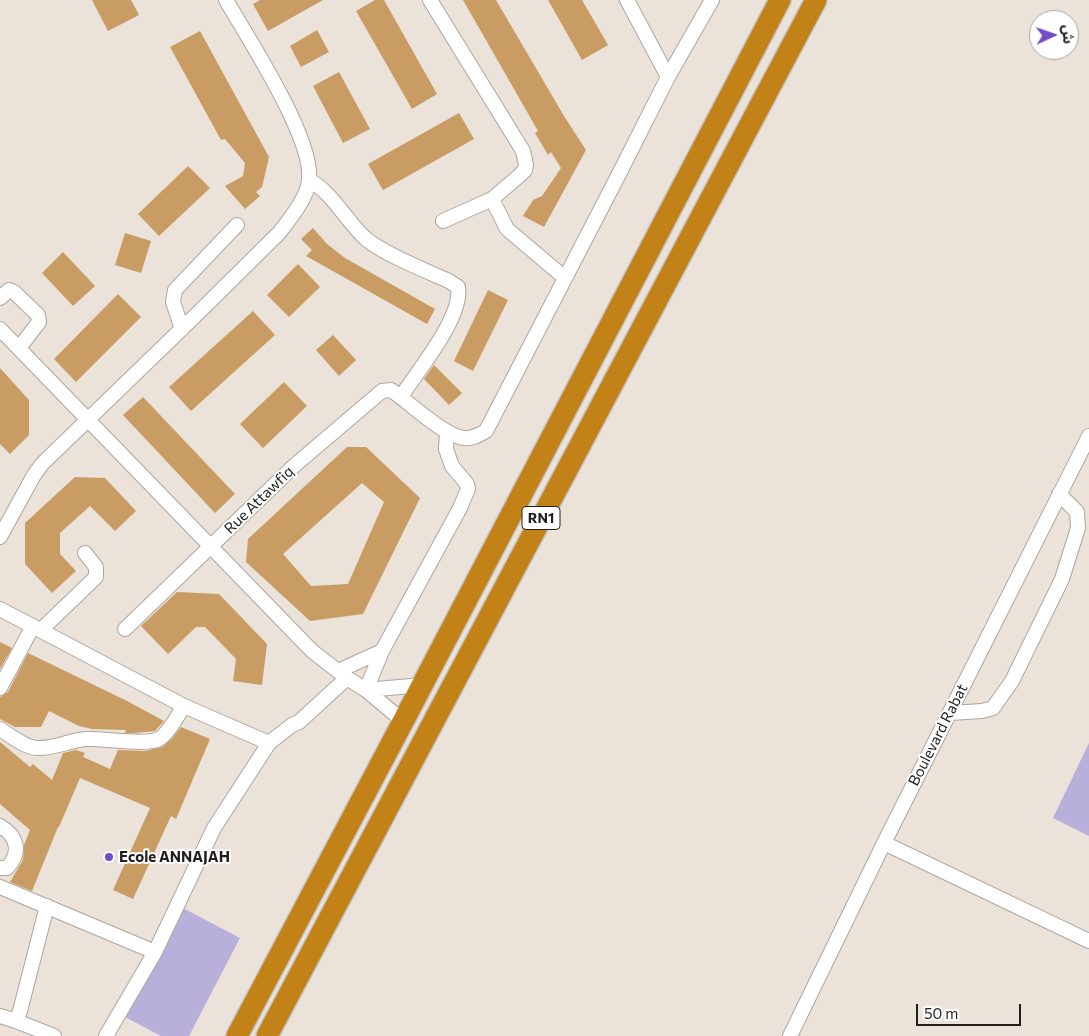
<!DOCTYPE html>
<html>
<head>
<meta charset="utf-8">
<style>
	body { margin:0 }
	#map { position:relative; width:1089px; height:1036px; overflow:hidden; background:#ebe2d9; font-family:Commissioner,"Noto Sans Arabic",sans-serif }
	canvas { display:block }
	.north { position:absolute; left:1029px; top:10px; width:50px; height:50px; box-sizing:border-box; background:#fff; border:1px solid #a6a5a4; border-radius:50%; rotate:87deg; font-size:14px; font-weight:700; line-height:20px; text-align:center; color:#211e1b }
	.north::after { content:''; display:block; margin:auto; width:18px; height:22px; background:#734dc6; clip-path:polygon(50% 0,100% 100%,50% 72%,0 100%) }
	.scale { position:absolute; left:916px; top:1004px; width:105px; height:22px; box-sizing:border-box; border:2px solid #211e1b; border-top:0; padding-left:6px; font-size:15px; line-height:18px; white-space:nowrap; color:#211e1b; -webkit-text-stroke:4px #fff; paint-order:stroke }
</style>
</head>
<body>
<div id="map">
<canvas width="1089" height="1036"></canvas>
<div class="north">ش</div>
<div class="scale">50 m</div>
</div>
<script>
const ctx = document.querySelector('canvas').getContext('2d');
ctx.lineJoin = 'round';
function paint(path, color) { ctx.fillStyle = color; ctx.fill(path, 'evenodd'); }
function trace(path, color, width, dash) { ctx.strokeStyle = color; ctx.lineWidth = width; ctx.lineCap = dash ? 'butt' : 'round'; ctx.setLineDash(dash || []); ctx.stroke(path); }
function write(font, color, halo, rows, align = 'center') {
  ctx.font = font + ' Commissioner,sans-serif'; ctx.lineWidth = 4; ctx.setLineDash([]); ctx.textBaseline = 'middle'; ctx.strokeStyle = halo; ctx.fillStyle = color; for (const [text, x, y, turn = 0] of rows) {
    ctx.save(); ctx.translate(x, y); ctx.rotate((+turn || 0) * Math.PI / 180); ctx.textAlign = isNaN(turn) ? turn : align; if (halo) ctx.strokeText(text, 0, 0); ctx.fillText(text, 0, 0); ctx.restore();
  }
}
const green = new Path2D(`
	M1089 743V836L1053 818Z
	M181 907 240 938 189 1036H161L125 1017Z`);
const building = new Path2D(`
	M92 0H131L139 15 108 31Z
	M260 0H323L268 31 253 4Z
	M375 0H384L437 94 412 109 356 11Z
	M463 0H496L564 116 586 150 544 227 523 216 533 200 542 196 561 168 551 152 548 155 535 133 538 131Z
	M548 0H582L608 45 582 60Z
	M317 30 329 52 301 67 290 46Z
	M200 31 269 157 262 187 256 192 260 196 245 209 225 186 243 176 245 163 225 139 221 140 170 47Z
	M339 72 370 129 343 143 313 86Z
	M459 113 474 139 383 190 368 164Z
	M188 166 210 188 159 236 138 214Z
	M313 228 327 244 345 258 435 309 427 324 306 256 312 250 301 239Z
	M125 233 151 241 141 273 115 265Z
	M63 252 95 286 73 306 42 273Z
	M298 264 320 287 289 317 267 295Z
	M488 290 508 300 473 371 454 361Z
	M118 294 141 317 76 382 54 359Z
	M253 311 275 335 191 411 169 387Z
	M333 335 356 360 339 376 316 350Z
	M434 365 462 393 449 405 424 379Z
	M0 368 29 400V435L10 454 0 444Z
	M284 382 307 406 263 448 240 424Z
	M143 397 235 494 215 513 123 415Z
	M347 447H366L420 498 363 614 310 621 246 562 248 539ZM362 483 384 502 348 584 311 586 283 554Z
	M75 477 105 478 136 511 115 531 90 506 60 533V554L76 571 52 593 25 564V523Z
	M177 592 219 594 267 644 262 685 233 681 236 659 205 627H196L168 654 141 626Z
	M0 642 12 648 0 669Z
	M28 653 127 701 164 721 155 731 135 733H125L126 730 92 729 79 726 49 711 41 727H15L0 719V697L8 692Z
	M181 727 210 739 176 819 171 816 133 899 113 890 150 808 80 778 59 827H58L32 891 10 882 23 860 24 845 30 830 0 804V742L30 767 33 764 52 780 63 753 76 750 85 753 83 757 110 769 118 750 145 751 162 747 172 739Z`);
const minor = new Path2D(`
	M430 0 523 151 526 165 525 170 519 176 492 199 443 221
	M627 0 668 77
	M309 180C333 193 346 221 366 239 384 254 426 271 449 281L458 287C463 318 417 371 401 397
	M492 199 507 229 565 278
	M0 298 9 290 14 292 38 315 39 322 19 348
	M0 329 312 651 347 678 366 690 403 721
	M182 329 173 302 175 290 237 225
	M0 537 34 475 42 464 196 315 279 233C289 220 308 197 309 180 314 139 248 38 226 0
	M0 609 184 706 269 743
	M125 629 295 465 382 391 391 390C409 402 444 436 464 438 472 439 479 435 486 431L619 174 668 77 712 0
	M41 630 96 577V567L85 553
	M338 671 382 651
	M0 688 33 626
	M366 690 382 651 460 508 468 489 467 484 452 466 446 449 447 432
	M366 690 422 685
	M950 713 982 711 993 708 1012 681 1062 579 1078 528 1077 512 1059 494
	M0 729C11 736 24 747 37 748 54 749 70 740 86 739 103 738 146 746 159 739 168 734 178 715 184 706
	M0 826C17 836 22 852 7 868H0
	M884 843 1089 941
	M0 887 155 952
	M47 906 20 1011 16 1021 54 1036
	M0 1016 16 1021
	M106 1036 155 952 214 828 269 743 292 725 299 722 347 678
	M790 1036 884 843 1089 436`);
const highway = new Path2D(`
	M237 1036 406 716 780 0
	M267 1036 816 0`);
const markers = [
	[109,857,5,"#734dc6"]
];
const shields = [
	[541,518,38]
];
const shieldNames = [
	["RN1",541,518]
];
const streetNames = [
	["Rue Attawfiq",259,500,-44],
	["Boulevard Rabat",938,735,-63]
];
const poiNames = [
	["Ecole ANNAJAH",119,857]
];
paint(green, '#b8b0db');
paint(building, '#c99c63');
trace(minor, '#aea69c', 16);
trace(highway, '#c5c4c4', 24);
trace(minor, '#fff', 14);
trace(highway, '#c38218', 21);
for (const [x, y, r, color] of markers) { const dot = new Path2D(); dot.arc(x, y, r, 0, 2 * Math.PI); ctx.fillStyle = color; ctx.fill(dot); trace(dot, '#fff', 2); }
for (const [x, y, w] of shields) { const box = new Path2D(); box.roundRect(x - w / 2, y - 11.5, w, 23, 4); ctx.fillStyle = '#fff'; ctx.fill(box); trace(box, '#211e1b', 1); }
write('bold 14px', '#211e1b', null, shieldNames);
write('15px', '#211e1b', '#fff', streetNames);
write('bold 15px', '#211e1b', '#fff', poiNames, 'left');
</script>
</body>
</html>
